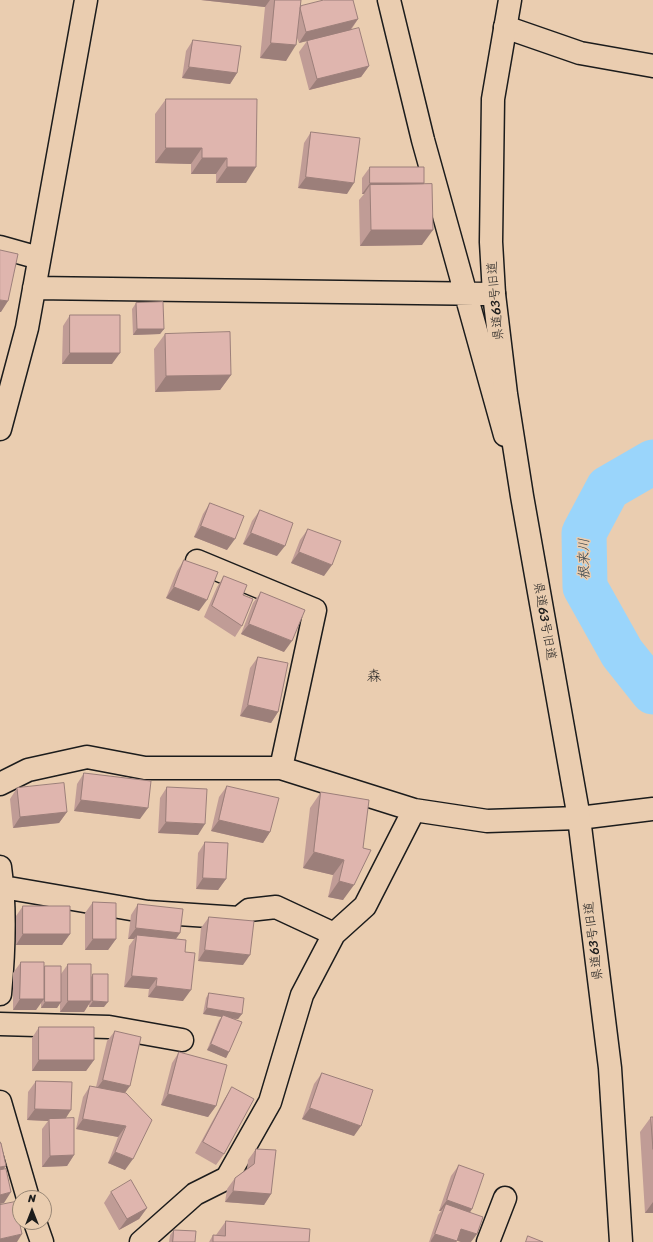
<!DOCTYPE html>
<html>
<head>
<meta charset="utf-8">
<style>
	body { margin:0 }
	#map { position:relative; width:653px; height:1242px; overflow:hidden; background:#eacdb0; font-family:Sriracha,sans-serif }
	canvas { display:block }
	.north { position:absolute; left:12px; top:1190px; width:40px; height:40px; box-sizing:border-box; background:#eacdb0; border:1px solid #988675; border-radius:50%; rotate:0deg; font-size:11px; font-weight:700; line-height:16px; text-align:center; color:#1c1c1c }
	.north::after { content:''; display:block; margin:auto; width:14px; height:18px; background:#1c1c1c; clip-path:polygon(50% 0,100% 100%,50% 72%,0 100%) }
</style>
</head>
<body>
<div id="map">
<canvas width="653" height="1242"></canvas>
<div class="north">N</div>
</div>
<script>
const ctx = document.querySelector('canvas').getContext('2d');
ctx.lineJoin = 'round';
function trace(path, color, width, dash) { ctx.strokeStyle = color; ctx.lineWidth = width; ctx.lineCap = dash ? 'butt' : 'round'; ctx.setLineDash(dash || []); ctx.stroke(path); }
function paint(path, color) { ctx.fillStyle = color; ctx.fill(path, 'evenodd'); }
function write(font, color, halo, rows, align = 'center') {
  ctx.font = font + ' Sriracha,"Klee One",sans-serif'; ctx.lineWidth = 3; ctx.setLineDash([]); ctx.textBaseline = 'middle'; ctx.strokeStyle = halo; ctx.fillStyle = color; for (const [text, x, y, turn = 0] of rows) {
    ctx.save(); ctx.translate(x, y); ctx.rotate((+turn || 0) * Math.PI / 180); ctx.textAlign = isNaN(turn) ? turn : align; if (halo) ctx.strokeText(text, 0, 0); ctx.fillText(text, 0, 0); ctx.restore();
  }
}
const river = new Path2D(`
	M653 462 608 488 584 533 585 587 622 653 653 692`);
const street = new Path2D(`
	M389 0 423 140 505 435
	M505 27 580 53 653 66
	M0 247 39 258
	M34 288 494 294
	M0 429 27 328 86 0
	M197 561 315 610 281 768
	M0 784 28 770 87 757 145 768H281L414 810 487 821 579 818 653 809
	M0 867C6 909 4 952 0 994
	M3 887 148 912 239 918 249 910 276 907 334 934
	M0 1024 109 1027 182 1040
	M0 1102 28 1198
	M35 1222 42 1242
	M141 1242 195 1194 227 1178 270 1102 302 995 334 934 365 906 414 810
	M488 1242 505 1198`);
const secondary = new Path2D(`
	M510 0 493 99 491 242 494 294 506 394 522 496 579 818 610 1068 621 1242`);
const wall = new Path2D(`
	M201 0H301V6L358 19 351 30 369 66 361 77 309 90 299 52 307 41 299 43 297 38 286 61 260 58 265 7Z
	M193 40 237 73 230 84 182 78 186 51Z
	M166 99H257L246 183H216V174H191V164L155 163V114Z
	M311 132 347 194 298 188 304 143Z
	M370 167 424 183V184L422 245 360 246 359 200 364 194H362V178Z
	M136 303 164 329 160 334 133 335 132 309Z
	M70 315 112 364H62L63 326Z
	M165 334 231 375 220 390 155 392 154 349Z
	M210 503 227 550 194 537 203 514Z
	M260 510 277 556 243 544 252 521Z
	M308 529 324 576 291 563 300 540Z
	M184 560 199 611 166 598 177 571Z
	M224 576 243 595 242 626 235 637 204 617 217 587Z
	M261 592 284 652 241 634 253 603Z
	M258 657 278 712 271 723 240 716 250 668Z
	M84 773 140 819 74 811 77 784Z
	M227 786 270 832 263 843 211 831 219 797Z
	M167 787 198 835 158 833 160 798Z
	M17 788 67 812 59 823 13 828 10 799Z
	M321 792 363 848 343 900 328 897 333 875 303 868 310 808Z
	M205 842 226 879 218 890 196 889 198 853Z
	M93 902 116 939 108 950H85V913Z
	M138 904 180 933 176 939 185 952 183 1001 148 997 149 989 124 987 129 946 134 939H128L131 915Z
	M23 906 70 934 62 945H16V916Z
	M209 917 243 965 198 961 201 928Z
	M21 962 44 968 45 966 61 974 68 964 91 977 93 974 104 1007H89V1004L84 1012H60V1003L57 1008H41V1002L36 1010H13V973Z
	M209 993 242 1014 238 1019H233L229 1052 226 1058 207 1050 219 1020 222 1017 203 1014 206 998Z
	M39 1027 94 1060 86 1071H32V1038Z
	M115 1031 125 1093H126L125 1170 108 1163 118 1137 76 1129 83 1097 90 1086 96 1087 107 1041Z
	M179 1052 216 1106 208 1117 161 1105 172 1063Z
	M322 1073 354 1136 302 1119 314 1084Z
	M36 1081 66 1118 74 1155 67 1166 42 1167V1129L48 1121 27 1120 28 1092Z
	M232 1087 224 1154 216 1165 195 1153 225 1098Z
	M651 1117H653V1213H645L640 1132Z
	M256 1149 271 1194 264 1205 225 1202 227 1189 235 1178 247 1169 248 1160Z
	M459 1165 472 1209 470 1212 471 1242H461L457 1241 456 1242H429L438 1215 441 1211H439L451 1176Z
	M111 1192 147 1208 139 1219 119 1230 104 1203Z
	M226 1221 309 1242H209L213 1235H216Z
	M174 1230 195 1242H169L170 1235Z`);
const shadedWall = new Path2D(`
	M201 0H270L265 7Z
	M358 19 350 30 299 43 306 32Z
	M271 43 296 45 286 61 260 58Z
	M369 66 361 77 309 90 317 79Z
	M189 67 237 73 230 84 182 78Z
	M166 148H202L191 164 155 163Z
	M202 158H227L216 174H191Z
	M227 167H256L246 183H216Z
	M306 177 354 183 347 194 298 188Z
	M370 183H424L417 194 370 185 364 194H362Z
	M371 230H433L422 245 360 246Z
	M0 300 8 301 1 312H0Z
	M137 329H164L160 334 133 335Z
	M70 353H120L112 364H62Z
	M231 375 220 390 155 392 166 376Z
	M201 526 235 539 227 550 194 537Z
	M251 533 285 546 277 556 243 544Z
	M299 552 332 565 324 576 291 563Z
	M174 587 207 600 199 611 166 598Z
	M249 624 292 641 284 652 241 634Z
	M248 705 278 712 271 723 240 716Z
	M81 800 148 808 140 819 74 811Z
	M67 812 59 823 13 828 20 817Z
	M219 820 270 832 263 843 211 831Z
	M166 822 205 824 198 835 158 833Z
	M314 852 344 860 333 875 303 868Z
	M203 878 226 879 218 890 196 889Z
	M339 881 354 885 343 900 328 897Z
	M136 928 180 933 172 944 137 935 134 939H128Z
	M23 934H70L62 945H16Z
	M93 939H116L108 950H85Z
	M205 950 250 955 243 965 198 961Z
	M132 976 157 978 149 989 124 987Z
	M156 986 191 990 183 1001 148 997Z
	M20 999H44L36 1010H13Z
	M68 1001H91L84 1012H60Z
	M93 1001 108 1002 104 1007H89Z
	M45 1002H61L57 1008H41Z
	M207 1008 242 1014 238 1019 222 1017 223 1015 222 1017 203 1014Z
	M211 1044 229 1052 226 1058 207 1050Z
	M39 1060H94L86 1071H32Z
	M103 1080 130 1086 122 1097 95 1091Z
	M168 1094 216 1106 208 1117 161 1105Z
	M310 1108 361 1126 354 1136 302 1119Z
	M35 1109 71 1110 64 1121 49 1119 48 1121 27 1120Z
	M83 1119 126 1126 118 1137 76 1129Z
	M115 1152 133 1159 125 1170 108 1163Z
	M74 1155 67 1166 42 1167 50 1156Z
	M6 1166 0 1174V1167Z
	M233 1191 271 1194 264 1205 225 1202Z
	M11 1192 4 1203 0 1204V1195Z
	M447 1200 472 1209 465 1220 446 1204 441 1211H439Z
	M653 1202V1213H645Z
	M147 1208 139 1219 119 1230 127 1219Z
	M461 1229 477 1234 471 1242H461L453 1239Z
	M22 1234 17 1242H0V1239Z
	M435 1234 457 1241 456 1242H431V1241L430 1242Z`);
const building = new Path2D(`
	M275 0H301L296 45 271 43Z
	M324 0H353L358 19 306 32 300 8 301 6Z
	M359 28 369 66 317 79 307 41Z
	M193 40 241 46 237 73 189 67Z
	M166 99H257L256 167H227V158H202V148H166Z
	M311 132 360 138 354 183 306 177Z
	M370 167H424V183H370Z
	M432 184 433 230H371L370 185Z
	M0 250 18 254 8 301 0 300Z
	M163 302 164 329H137L136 303Z
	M70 315H120V353H70Z
	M230 332 231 375 166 376 165 334Z
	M210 503 244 516 235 539 201 526Z
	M260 510 293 523 285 546 251 533Z
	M308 529 341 541 332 565 299 552Z
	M184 560 218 572 207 600 174 587Z
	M224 576 247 585 243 595 253 599 242 626 212 606Z
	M261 592 305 610 292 641 249 624Z
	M258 657 288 663 278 712 248 705Z
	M84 773 151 781 148 808 81 800Z
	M64 783 67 812 20 817 17 788Z
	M227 786 279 798 270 832 219 820Z
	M167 787 207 789 205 824 166 822Z
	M321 792 369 800 363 848 371 850 354 885 339 881 344 860 314 852Z
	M205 842 228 843 226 879 203 878Z
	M93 902 116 903V939H93Z
	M138 904 183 909 180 933 136 928Z
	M23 906H70V934H23Z
	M209 917 254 921 250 955 205 950Z
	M137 935 186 940 185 952 195 953 191 990 156 986 157 978 132 976Z
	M21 962H44V999H20Z
	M68 964H91V1001H68Z
	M45 966H61V1002H45Z
	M93 974H108V1002L93 1001Z
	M209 993 244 998 242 1014 207 1008Z
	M223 1015 242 1022 229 1052 211 1044Z
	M39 1027H94V1060H39Z
	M115 1031 141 1037 130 1086 103 1080Z
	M179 1052 227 1065 216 1106 168 1094Z
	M322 1073 373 1090 361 1126 310 1108Z
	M36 1081 72 1082 71 1110 35 1109Z
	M90 1086 126 1093 152 1120 133 1159 115 1152 126 1126 83 1119Z
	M232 1087 254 1099 224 1154 203 1142Z
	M651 1117H653V1149Z
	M74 1118V1155L50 1156 49 1119Z
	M0 1143H1L6 1166 0 1167Z
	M256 1149 276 1150 271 1194 233 1191 235 1178 254 1164Z
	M459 1165 484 1174 472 1209 447 1200Z
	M6 1169 11 1192 0 1195V1170Z
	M131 1180 147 1208 127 1219 111 1192Z
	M15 1202 22 1234 0 1239V1205Z
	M446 1204 483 1217 477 1234 461 1229 457 1241 435 1234Z
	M226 1221 310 1229 309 1242H213V1235L225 1236Z
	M174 1230 196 1231 195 1242H173Z
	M528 1236 543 1242H526Z`);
const streetNames = [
	["県道63号旧道",496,301,-95],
	["県道63号旧道",544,621,80],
	["県道63号旧道",594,941,-97]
];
const waterNames = [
	["根来川",585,559,-91]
];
const quarterNames = [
	["森",374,677]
];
trace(river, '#9ad5fb', 45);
trace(street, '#1c1c1c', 25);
trace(secondary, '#1c1c1c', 25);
trace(street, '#eacdb0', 22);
trace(secondary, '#eacdb0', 22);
paint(wall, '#c09c96');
paint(shadedWall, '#9c7f7a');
paint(building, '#dfb5ae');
trace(building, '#9c7f7a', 1);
write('13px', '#1c1c1c', '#eacdb0', streetNames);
write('italic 14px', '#354149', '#eacdb0', waterNames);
write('15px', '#1c1c1c', '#eacdb0', quarterNames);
</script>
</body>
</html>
